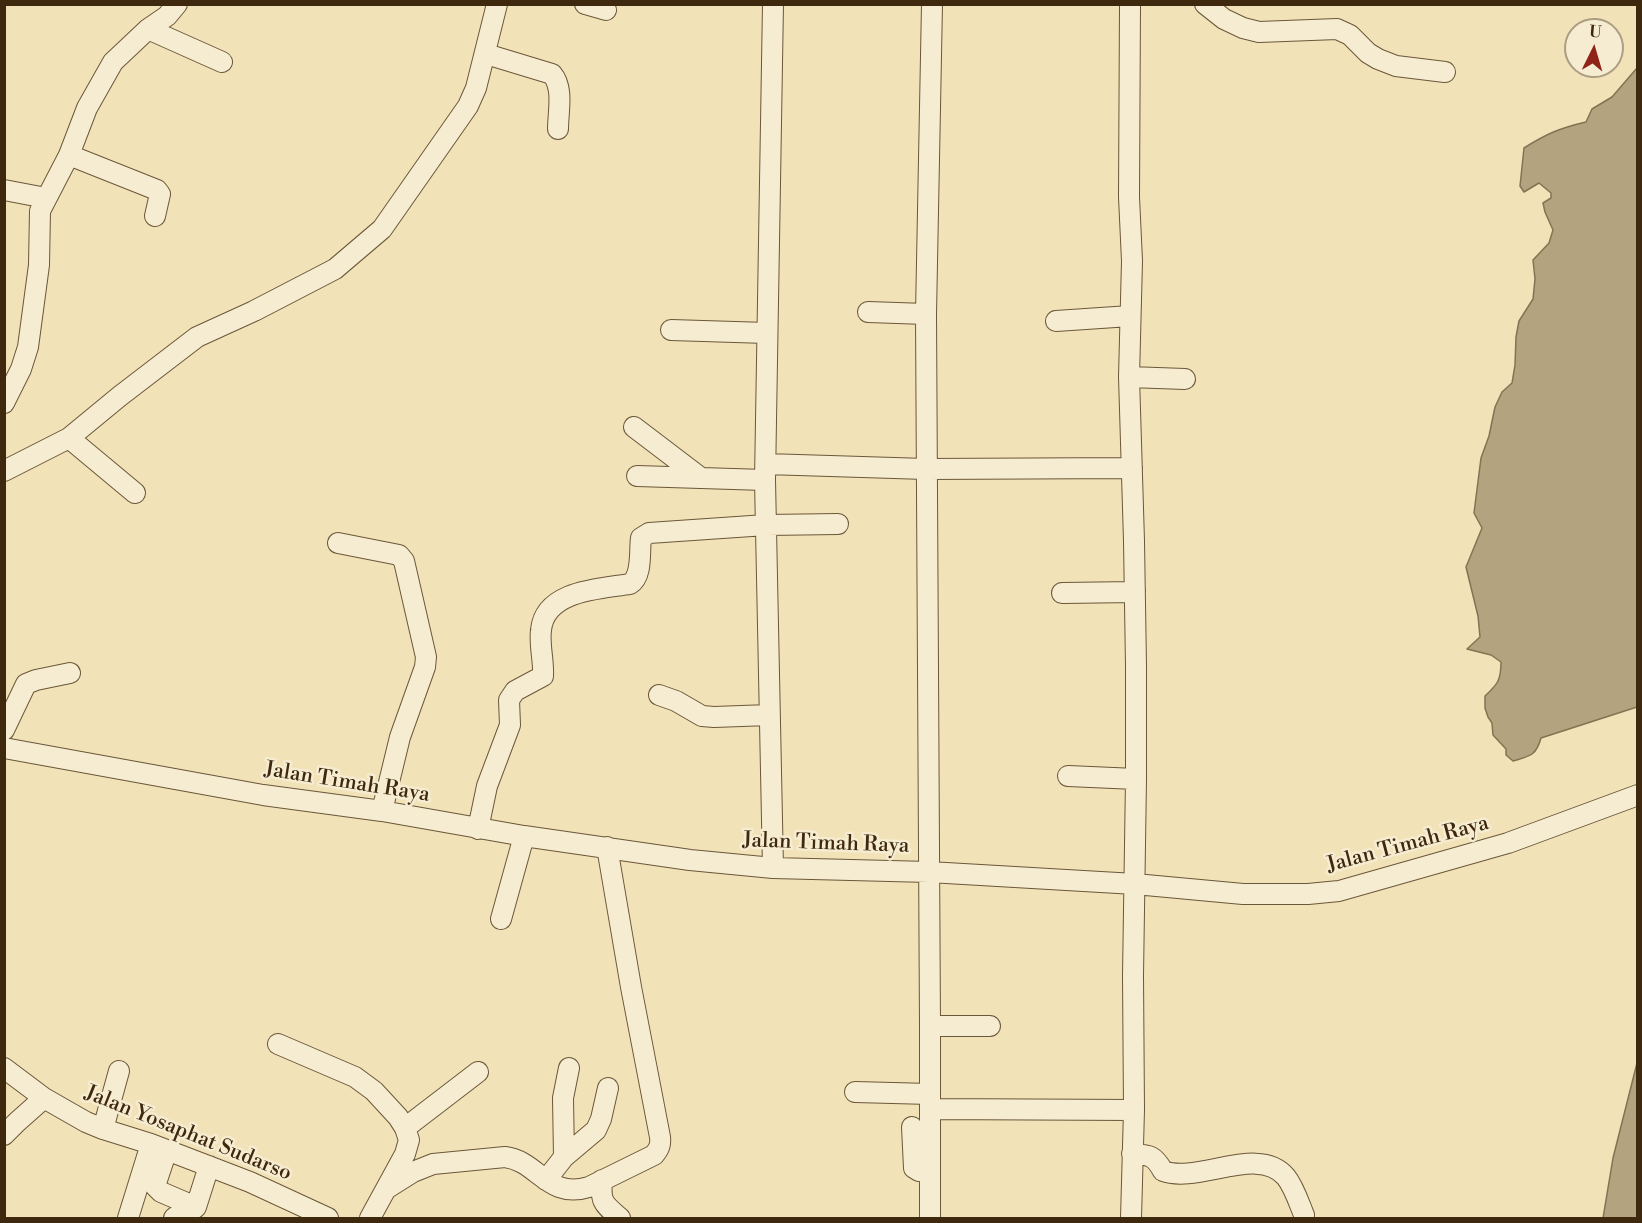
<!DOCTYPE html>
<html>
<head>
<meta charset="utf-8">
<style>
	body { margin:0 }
	#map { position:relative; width:1642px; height:1223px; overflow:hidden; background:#f1e2b8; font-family:"Libre Bodoni",serif }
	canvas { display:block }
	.frame { position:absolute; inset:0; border:6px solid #3e290f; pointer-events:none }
	.north { position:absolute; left:1564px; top:18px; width:60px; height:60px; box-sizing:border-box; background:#f6ecd1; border:2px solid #ac9e83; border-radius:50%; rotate:5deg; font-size:16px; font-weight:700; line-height:24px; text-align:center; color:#3e290f }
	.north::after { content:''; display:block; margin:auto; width:21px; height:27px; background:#8f2418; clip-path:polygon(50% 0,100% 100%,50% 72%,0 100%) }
</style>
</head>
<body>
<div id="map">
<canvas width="1642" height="1223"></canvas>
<div class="frame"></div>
<div class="north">U</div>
</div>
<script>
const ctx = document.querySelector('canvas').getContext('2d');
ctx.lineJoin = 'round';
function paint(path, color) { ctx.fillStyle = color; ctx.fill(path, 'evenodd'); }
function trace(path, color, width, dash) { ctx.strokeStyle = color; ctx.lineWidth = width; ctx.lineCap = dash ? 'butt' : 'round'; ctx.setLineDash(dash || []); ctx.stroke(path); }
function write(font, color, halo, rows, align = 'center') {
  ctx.font = font + ' "Libre Bodoni",serif'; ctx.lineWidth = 5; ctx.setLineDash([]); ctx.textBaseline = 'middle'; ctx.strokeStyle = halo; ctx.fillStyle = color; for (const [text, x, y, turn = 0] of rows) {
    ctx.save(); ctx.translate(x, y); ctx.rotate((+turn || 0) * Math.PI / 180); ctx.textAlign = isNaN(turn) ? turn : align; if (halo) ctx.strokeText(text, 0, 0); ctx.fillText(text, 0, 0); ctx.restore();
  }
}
const water = new Path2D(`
	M1637 68V707L1541 738C1536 756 1530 756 1513 761L1506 755V749L1493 735 1492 723 1488 717 1485 708V696C1498 684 1501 680 1501 662L1491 655 1467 649 1480 637 1478 616 1466 567 1482 528 1474 513 1481 458 1489 436 1495 407 1502 392 1512 383 1515 365 1516 337 1519 321 1533 299 1535 279 1533 260 1549 243 1553 230 1545 212 1543 203 1551 198V193L1539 183 1524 192 1520 186 1524 148C1546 134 1560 128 1586 122L1592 109 1612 97Z
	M1637 1063V1218H1603L1613 1158Z`);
const minor = new Path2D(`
	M585 4 606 10
	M1130 4 1129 197 1132 261 1129 377 1134 541 1136 666V779L1133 976 1134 1110 1131 1218
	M1205 4 1224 19 1243 28 1259 32 1337 29 1350 35 1368 53 1378 59 1396 66 1445 72
	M148 29 222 62
	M486 54 552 74C564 88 558 112 558 129
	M69 155 157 190 160 194 155 216
	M4 190 46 198
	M868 312 926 314
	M1056 321 1130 316
	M671 330 767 333
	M1129 377 1185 379
	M4 403 21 369 28 347 39 265 40 211 69 155 87 108 113 62 148 29 167 16 177 4
	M634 427 701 478
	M69 438 135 493
	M766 464 926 469 1132 468
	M4 471 69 438 120 396 197 337 254 311 335 269 382 229 468 106 476 88 497 4
	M637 476 765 480
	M338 543 399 555 404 561 426 657 425 667 400 737 382 811
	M1062 593 1135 592
	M659 695 676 701 702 716 714 717 769 715
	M4 730 26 684 36 680 70 673
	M4 748 263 795 382 811 524 836 690 860 773 868 929 872 1135 884 1243 894H1308L1339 891 1508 843 1638 795
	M1068 776 1136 779
	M478 829 487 786 510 725 509 700 515 691 543 676C544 661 539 645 541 630 545 590 600 589 630 584 643 576 639 551 641 538L649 533 766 525 838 524
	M773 868 765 480 773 4
	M501 919 524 836
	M930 1026H990
	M278 1044 355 1077 374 1091 398 1117 405 1128 409 1140 405 1154 370 1218
	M4 1068 44 1098 86 1122 103 1129 151 1144 250 1182 328 1218
	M855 1092 930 1094
	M930 1109 1134 1110
	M912 1127 914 1168 919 1171 930 1172
	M405 1128 478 1072
	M103 1129 119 1071
	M4 1135 17 1122 44 1098
	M167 1150 155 1186 161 1192 196 1207
	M1132 1154C1150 1155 1154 1155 1163 1171 1198 1184 1259 1144 1286 1177 1294 1187 1299 1203 1304 1215
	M564 1157 563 1098 569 1068
	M546 1180 564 1157 596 1130 601 1119 608 1088
	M602 1180C600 1203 604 1204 620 1218
	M386 1189 413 1172 433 1164 505 1157C538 1161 548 1200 589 1187L654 1155C659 1149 661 1145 660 1137L631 987 607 847
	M128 1218 151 1144
	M174 1218C180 1212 190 1214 196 1207L209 1166
	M930 1218V1026L926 314 932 4`);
const streetNames = [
	["Jalan Timah Raya",347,783,9],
	["Jalan Timah Raya",826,844,2],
	["Jalan Timah Raya",1408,845,-15],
	["Jalan Yosaphat Sudarso",188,1134,22]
];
paint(water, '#b4a37f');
trace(water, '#857252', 1.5);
trace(minor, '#6b5739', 22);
trace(minor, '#f6ecd1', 20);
write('21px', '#3e290f', '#f6ecd1', streetNames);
</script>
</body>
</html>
